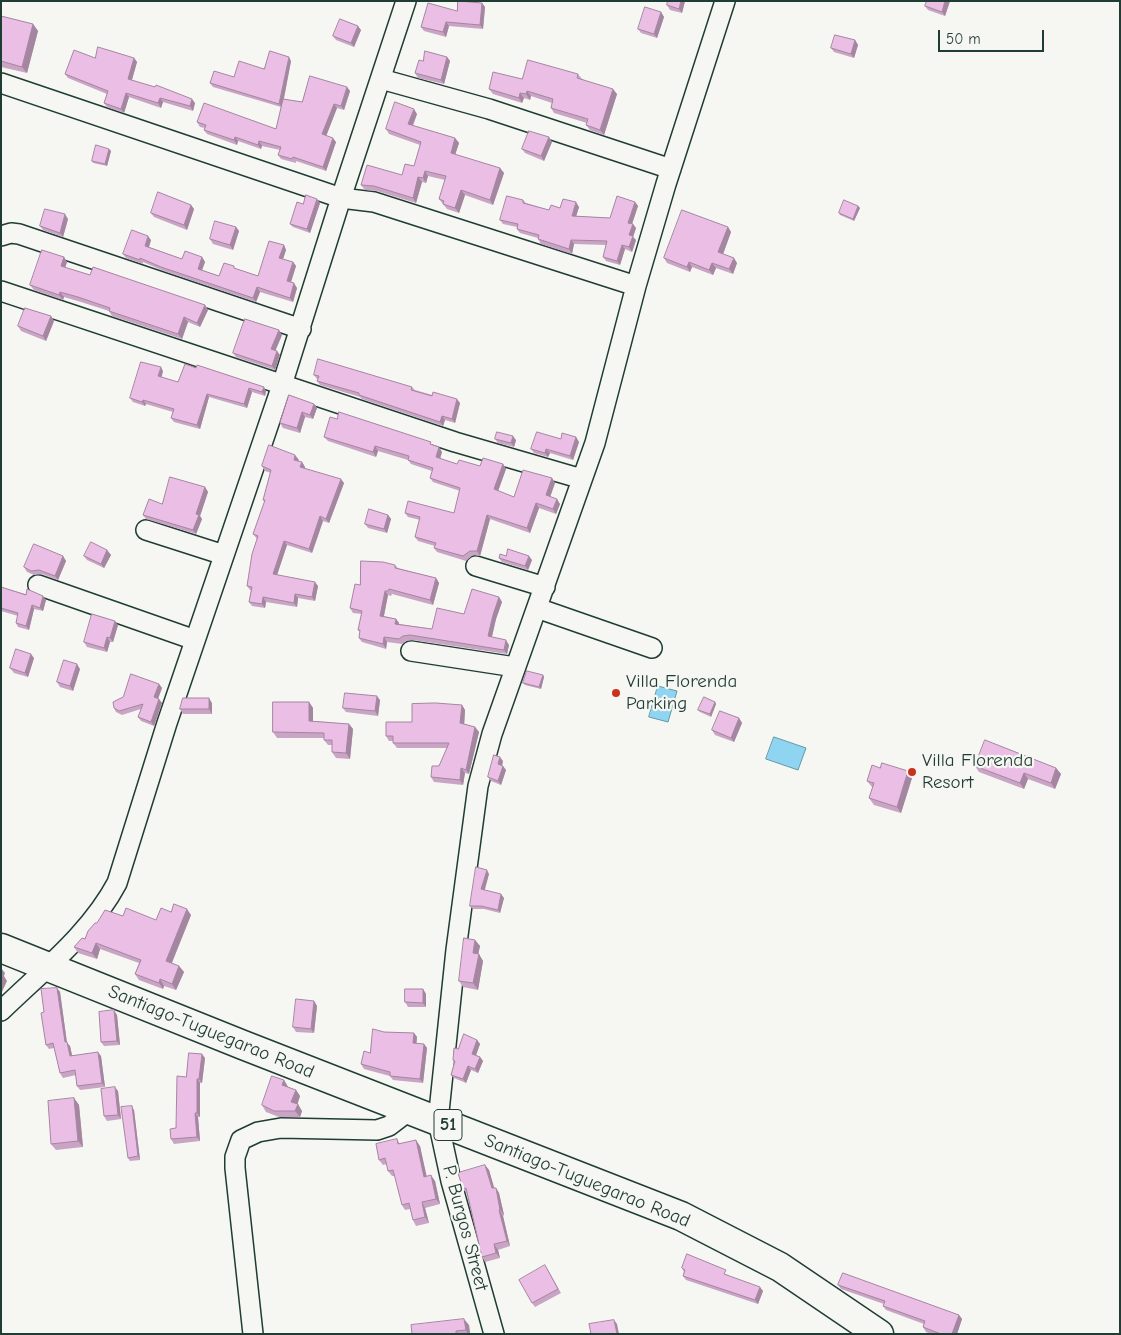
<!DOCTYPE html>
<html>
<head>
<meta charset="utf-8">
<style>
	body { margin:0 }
	#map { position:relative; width:1121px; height:1335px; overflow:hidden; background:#f6f6f2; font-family:"Comic Neue",sans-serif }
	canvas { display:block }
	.frame { position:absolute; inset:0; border:2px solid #1f3d34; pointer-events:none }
	.scale { position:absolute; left:938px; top:30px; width:106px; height:22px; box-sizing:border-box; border:2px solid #1f3d34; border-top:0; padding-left:6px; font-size:15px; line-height:18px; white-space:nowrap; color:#1f3d34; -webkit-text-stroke:4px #f6f6f2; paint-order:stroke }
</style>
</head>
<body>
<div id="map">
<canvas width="1121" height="1335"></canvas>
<div class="frame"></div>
<div class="scale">50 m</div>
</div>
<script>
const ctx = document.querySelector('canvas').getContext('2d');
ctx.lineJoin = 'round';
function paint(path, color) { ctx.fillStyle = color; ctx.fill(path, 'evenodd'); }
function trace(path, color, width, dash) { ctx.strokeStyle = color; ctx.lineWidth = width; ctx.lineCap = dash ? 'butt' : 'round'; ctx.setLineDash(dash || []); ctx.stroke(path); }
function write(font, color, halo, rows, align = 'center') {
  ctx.font = font + ' "Comic Neue",sans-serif'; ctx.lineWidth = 4.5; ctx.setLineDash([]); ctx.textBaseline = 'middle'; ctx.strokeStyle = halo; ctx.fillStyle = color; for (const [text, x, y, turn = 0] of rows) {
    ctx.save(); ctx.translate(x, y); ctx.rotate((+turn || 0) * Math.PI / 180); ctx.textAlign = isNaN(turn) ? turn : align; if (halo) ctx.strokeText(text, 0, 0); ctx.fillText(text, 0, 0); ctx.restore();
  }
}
const water = new Path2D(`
	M658 686 677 691 668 722 649 717Z
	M774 737 806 748 798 770 766 759Z`);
const minor = new Path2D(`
	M381 79 489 109 671 169
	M1 83 341 198 374 202 636 286
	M1 236 11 233 19 234 301 329
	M1 291 455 442 582 479
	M146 530 224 555
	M476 566 545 587
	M38 585 195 640
	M537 608 652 648
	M411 651 515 667
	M1 1011C42 971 90 934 117 883L167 723 282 385 341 198 406 1
	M253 1334 235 1168V1157L241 1140 258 1132 281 1128 377 1130 389 1126 410 1110
	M494 1334 451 1181 438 1121 456 950 478 786 492 734 595 443 636 286 666 184 725 1`);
const highway = new Path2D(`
	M1 948 243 1045 681 1216 780 1267 879 1334`);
const wall = new Path2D(`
	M668 1H685L682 13 670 10 667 5Z
	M950 1 945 16 928 10 925 6Z
	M482 3 485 7 483 29 449 26 446 37 424 31 421 27 457 11Z
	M661 12 664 17 657 38 641 33 638 29Z
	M1 16 33 24 38 31 27 73 1 67Z
	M361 30 354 47 336 40 333 36Z
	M855 40 858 45 854 58 834 52 831 48Z
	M447 57 450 61 444 84 418 78 415 73 423 61Z
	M134 58 137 62 132 80 195 103 193 111 163 102 161 108 129 97 124 113 107 107 104 103 107 94 68 78 65 74Z
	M291 61 284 99 302 102 347 87 350 91 344 110 337 108 326 136 336 142 326 171 296 161V163L281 159 278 155 280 150 262 146 261 149 238 141 237 145 207 134 204 130 205 128 200 127 197 122 276 129 281 107 213 87 210 83Z
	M578 74 582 79 617 94 604 135 590 130 586 125 587 123 554 113 551 108 552 103 531 96 530 100 524 98 522 103 493 94 489 89 522 79Z
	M417 114 413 126 455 138 459 143 455 155 500 168 504 173 493 205 465 195 459 213 447 209 439 199 445 180 428 176 426 183 422 182 416 203 377 191 365 190 361 185 402 175 414 166 420 145 389 134 386 129Z
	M549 137 552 142 544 161 525 153 522 149Z
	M109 149 111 151 107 166 93 163 92 161Z
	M317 199 320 203 310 233 293 227 290 224Z
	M523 200 526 203 549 210 560 208 579 207 576 216 610 218 635 202 638 206 632 224 636 228 633 237 636 240 632 252 625 249 620 265 606 261 603 257 606 245 574 244 572 254 541 244 538 239V238L520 233 517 229V227L503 224 500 220Z
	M191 205 194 209 187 230 154 217 151 213Z
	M858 206 860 208 854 221 840 215 839 213Z
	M68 219 63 237 43 230 40 226Z
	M236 227 239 231 233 250 213 244 210 239Z
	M728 227 731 232 723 254 737 263 733 274 716 268 713 275 692 267 690 272 667 263 664 258Z
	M151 240 149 247 182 259 202 257 205 262 202 270 219 276 236 269 258 276 284 245 286 250 283 259 293 262 296 266 291 282 297 288 293 302 260 292 256 302 164 271 143 262V264L126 258 123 254Z
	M64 257 67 262 65 268 90 275 205 305 208 310 200 327 188 322 182 339 112 316 109 311 81 302 64 297 63 300 34 290 30 285Z
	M51 316 54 321 46 341 21 331 18 326Z
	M282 335 275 351 280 355 275 370 236 357 233 353Z
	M196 368 266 391 265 396 252 392 247 408 209 397 200 429 174 422 171 418 173 412 146 404 145 406 133 402 130 398 163 371 161 377 178 382Z
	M314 375 412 387 415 390 460 403 455 423 445 420 443 426 362 399 360 397 320 385 317 381 318 379H317Z
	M314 404 317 408 313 419 305 417 300 433 283 428 280 423Z
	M324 437 433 445 442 452 440 459 457 464 480 466 503 464 506 469 498 491 514 497 552 478 555 483 550 497 560 504 556 514 539 508 530 533 490 519 480 556 473 555 466 561 437 552 434 548 435 546 418 541 415 537 420 520 408 517 405 513H454L460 491 433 482 430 478 432 471 411 464 408 460 378 451 376 457 328 441Z
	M576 437 579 442 573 460 550 453 548 457 534 453 531 449 561 439Z
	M495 439 516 440 514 447 498 443Z
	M299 460 298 461 302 462 305 467 304 468 344 483 329 523 323 521 312 553 287 545 277 575 318 586 315 601 298 598 297 607 266 602 265 608 252 606 249 602 251 590H250L247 586 257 539 253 534 265 502 263 500 271 473 265 471 262 466Z
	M205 487 208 492 200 516 202 519 196 534 146 519 143 515 162 504Z
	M388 515 391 519 387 533 368 528 365 524Z
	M107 550 111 555 104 568 87 560 84 556Z
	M63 556 66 561 58 580 42 574 34 575 27 572 24 567Z
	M506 556 532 560 528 570 502 562 499 558Z
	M395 565 398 568 436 578 439 583 433 605 392 594 391 596 388 595 384 616 396 619 399 623V624L432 629 499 597 502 602 496 619 492 637 509 645 507 654 413 640 406 641 402 644 387 642 386 649 362 642 359 638 360 632 358 630 362 614 353 613 350 608 360 585Z
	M1 587 46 600 43 611 34 609 29 630 18 627 16 623 18 616 1 611Z
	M118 625 113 642H110L107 652 87 647 84 642Z
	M34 658 28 677 14 673 10 668Z
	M80 669 73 691 60 687 57 682Z
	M543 675 544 677 541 689 525 685 523 683Z
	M159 684 162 688 158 699 162 703 154 726 141 721 138 717 141 709 122 715 116 712 114 708Z
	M380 700 378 716 346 712 343 708Z
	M309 702 313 708V721L349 724 353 729 350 759 336 758 332 752V745H328L324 740V738H277L273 732Z
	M715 702 716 704 711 717 700 712 698 710Z
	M212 703V714H183L180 709Z
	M462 705 465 710 464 724 475 727 479 732 469 774 465 773 463 785 434 782 431 777 439 766 447 748H397L393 743V741H389L386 736 412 722Z
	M739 718 742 723 734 742 715 735 712 730Z
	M503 761 502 766 506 770 501 785 491 781 488 777Z
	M975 766 1056 768 1061 774 1055 789 1028 779 1024 789 979 772Z
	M912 778 901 813 874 805 869 798 873 788 872 787 867 781Z
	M489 874 484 890 504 898 500 913 484 909H473L470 906Z
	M171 912 191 915 172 963 179 966 184 972 176 990 164 986 163 989 139 980 135 974 139 963 100 949 97 959 78 953 74 947 85 939 97 923 123 916 156 920Z
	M475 940 480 946 478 954 483 961 478 990 463 987 459 981Z
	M57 988 60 992 67 1043 70 1046 72 1055 101 1056 105 1087 80 1090 77 1086 76 1075 63 1078 60 1073 54 1048 49 1049 46 1045 44 1012Z
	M423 989 426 994V1007H408L405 1002Z
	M314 1001 317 1006 314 1033 296 1032 293 1027Z
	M117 1015 120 1045 104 1046 101 1042Z
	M384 1032 414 1033 417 1037 416 1044H424L427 1048 423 1083 393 1080 390 1076 364 1069 361 1064 370 1053Z
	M477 1040 480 1044 476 1055 480 1057 483 1061 478 1073 471 1070 466 1083 454 1078 451 1075 454 1063 453 1060 458 1049Z
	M205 1058 202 1083H200V1117H198L200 1141 174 1144 171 1139 176 1128 186 1077Z
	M284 1080 288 1087 296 1090 300 1096 297 1104 302 1111 300 1117H279L266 1112 262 1105Z
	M118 1091 121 1119 107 1121 104 1116Z
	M74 1098 79 1105 83 1147 56 1150 51 1144Z
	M134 1110 140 1160 130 1161 128 1158Z
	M397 1139 400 1144 420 1146 426 1177 435 1181 440 1204 425 1208 429 1223 416 1226 413 1220 410 1209 405 1210 402 1205 395 1176H392L388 1171 387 1164 383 1165 379 1160Z
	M485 1165 489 1170 494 1188H496L499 1193 504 1215 503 1216 510 1246 498 1250 500 1258 485 1262 482 1257 467 1194 463 1189Z
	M682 1268 729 1275 728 1276 763 1291 758 1304 686 1280 683 1276 684 1272Z
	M548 1270 561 1293 535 1307 532 1303Z
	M838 1285 959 1315 962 1319 957 1334H931L926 1332 923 1327 924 1324 886 1310 883 1306 884 1304 841 1289Z
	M469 1325 470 1334H411Z`);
const shadedWall = new Path2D(`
	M681 1H685L682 13 679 9Z
	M945 1H950L945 16 942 12Z
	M482 3 485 7 483 29 480 25Z
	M661 12 664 17 657 38 654 34Z
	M446 22 449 26 446 37 443 32Z
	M33 24 38 31 27 73 22 67Z
	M358 26 361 30 354 47 351 43Z
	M855 40 858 45 854 58 851 54Z
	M289 57 291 61 282 107 279 104Z
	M447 57 450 61 444 84 441 80Z
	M134 58 137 62 131 83 128 79Z
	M347 87 350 91 344 110 341 106Z
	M613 89 617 94 604 135 600 130Z
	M527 91 531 96 530 100 526 94Z
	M126 93 129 97 124 113 121 109Z
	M520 93 524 98 522 103 519 98Z
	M160 98 163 102 161 108 158 103Z
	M192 99 195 103 193 111 190 106Z
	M334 104 337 108 325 139 322 134Z
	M414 109 417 114 411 129 408 124Z
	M235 137 238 141 237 145 234 140Z
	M549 137 552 142 544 161 541 156Z
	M333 138 336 142 326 171 323 167Z
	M455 138 459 143 454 158 451 153Z
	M259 141 262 146 261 149 258 145Z
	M109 149 111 151 107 166 105 164Z
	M500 168 504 173 493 205 490 200Z
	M425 171 428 176 426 183 423 178Z
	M418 177 422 182 416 203 413 198Z
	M461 190 465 195 459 213 455 208Z
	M317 199 320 203 310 233 307 229Z
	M576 202 579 207 575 220 572 216Z
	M635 202 638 206 631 227 628 223Z
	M191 205 194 209 187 230 184 225Z
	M858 206 860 208 854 221 853 219Z
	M65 214 68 219 63 237 60 233Z
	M633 224 636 228 633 237 636 240 632 252 629 247V235Z
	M236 227 239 231 233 250 230 245Z
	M728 227 731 232 722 257 718 252Z
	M148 236 151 240 148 250 145 246Z
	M571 240 574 244 572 254 569 249Z
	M284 245 286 250 282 262 279 258Z
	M622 245 625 249 620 265 617 261Z
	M64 257 67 262 64 271 61 266Z
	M202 257 205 262 201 273 198 269Z
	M734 258 737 263 733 274 729 269Z
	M293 262 296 266 290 285 287 281Z
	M689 262 692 267 690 272 687 267Z
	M712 263 716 268 713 275 709 270Z
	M294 283 297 288 293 302 290 298Z
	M257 287 260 292 256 302 253 298Z
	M60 292 64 297 63 300 59 295Z
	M205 305 208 310 200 327 197 323Z
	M51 316 54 321 46 341 43 336Z
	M184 317 188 322 182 339 178 334Z
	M279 330 282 335 274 354 271 349Z
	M277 351 280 355 275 370 272 366Z
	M161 367 163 371 161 380 158 376Z
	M264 387 266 391 265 396 262 392Z
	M249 388 252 392 247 408 244 404Z
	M207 394 209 397 200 429 197 425Z
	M457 399 460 403 455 423 452 419Z
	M143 400 146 404 145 406 142 402Z
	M314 404 317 408 313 419 310 415Z
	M302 412 305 417 300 433 297 428Z
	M442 416 445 420 443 426 440 422Z
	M513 436 516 440 514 447 511 443Z
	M576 437 579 442 573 460 570 456Z
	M375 446 378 451 376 457 373 452Z
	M439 447 442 452 439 462 436 457Z
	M546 449 550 453 548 457 545 453Z
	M295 455 299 460 297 464 294 460Z
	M302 462 305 467 303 471 300 467Z
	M503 464 506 469 497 494 494 489Z
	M552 478 555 483 549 500 546 495Z
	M341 479 344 483 329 523 326 519Z
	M205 487 208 492 200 516 202 519 196 534 193 530 196 514Z
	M557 499 560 504 556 514 553 509Z
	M536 503 539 508 530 533 527 528Z
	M388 515 391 519 387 533 384 529Z
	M487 515 490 519 480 556 477 551Z
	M320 516 323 521 312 553 309 549Z
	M284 541 287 545 276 578 273 574Z
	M107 550 111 555 104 568 101 564Z
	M63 556 66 561 58 580 55 576Z
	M529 556 532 560 528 570 525 566Z
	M436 578 439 583 433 605 430 600Z
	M315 582 318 586 315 601 312 597Z
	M385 591 388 595 383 620 380 616Z
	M295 594 298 598 297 607 294 603Z
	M43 596 46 600 43 611 40 608Z
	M263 597 266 602 265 608 262 604Z
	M499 597 502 602 496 619 491 640 488 636 493 615Z
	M32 605 34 609 29 630 26 626Z
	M396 619 399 623 398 628 395 624Z
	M115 621 118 625 113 642 110 638Z
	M107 637 110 642 107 652 104 648Z
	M384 637 387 642 386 649 383 644Z
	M506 640 509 645 507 654 504 650Z
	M31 654 34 658 28 677 25 673Z
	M77 664 80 669 73 691 70 686Z
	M543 675 544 677 541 689 539 687Z
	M159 684 162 688 157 701 154 697Z
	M377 696 380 700 378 716 375 711Z
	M209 698 212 703V714L209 709Z
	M159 699 162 703 154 726 151 722Z
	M309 702 313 708V727L309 721Z
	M715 702 716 704 711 717 710 714Z
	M462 705 465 710 464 728 460 723Z
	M739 718 742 723 734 742 731 738Z
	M349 724 353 729 350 759 346 753Z
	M475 727 479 732 469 774 466 770Z
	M500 757 503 761 501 769 498 764Z
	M503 766 506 770 501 785 498 781Z
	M461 768 465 773 463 785 460 780Z
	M1056 768 1061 774 1055 789 1051 783Z
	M908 771 912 778 901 813 897 807Z
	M1024 773 1028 779 1024 789 1020 783Z
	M487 870 489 874 484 893 481 889Z
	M501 894 504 898 500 913 498 910Z
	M187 909 191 915 170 967 166 961Z
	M475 940 480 946 477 960 473 953Z
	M96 943 100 949 97 959 92 953Z
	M479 954 483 961 478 990 473 983Z
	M179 966 184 972 176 990 172 984Z
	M1 968 5 973 4 976 7 981 1 994Z
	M160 979 164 986 163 989 159 983Z
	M57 988 60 992 67 1043 70 1046 73 1060 70 1056 65 1042Z
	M423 989 426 994V1007L423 1003Z
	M314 1001 317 1006 314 1033 311 1029Z
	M114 1010 117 1015 120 1045 117 1041Z
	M414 1033 417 1037 416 1048 413 1043Z
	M477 1040 480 1044 475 1058 472 1054Z
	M424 1044 427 1048 423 1083 420 1079Z
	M98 1052 101 1056 105 1087 102 1083Z
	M202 1054 205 1058 202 1083 199 1079Z
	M480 1057 483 1061 478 1073 475 1069Z
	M468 1066 471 1070 466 1083 463 1079Z
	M197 1079 200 1083V1117L197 1113Z
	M284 1080 288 1087 287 1092 282 1085Z
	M115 1087 118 1091 121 1119 118 1115Z
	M296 1090 300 1096 296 1109 291 1102Z
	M74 1098 79 1105 83 1147 78 1141Z
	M298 1104 302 1111 300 1117 295 1111Z
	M132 1106 134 1110 140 1160 138 1156Z
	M195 1113 198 1117 200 1141 197 1137Z
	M416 1140 420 1146 428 1182 424 1177Z
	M485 1165 489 1170 496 1194 492 1188Z
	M431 1175 435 1181 440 1204 436 1199Z
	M496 1188 499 1193 504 1215 500 1210Z
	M422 1202 425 1208 429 1223 425 1217Z
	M499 1210 503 1216 510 1246 507 1241Z
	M494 1244 498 1250 500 1258 496 1253Z
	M760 1287 763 1291 758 1304 755 1300Z
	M959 1315 962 1319 957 1334H952Z
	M464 1319 469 1325 470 1334H468L466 1330Z
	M614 1320 617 1324 619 1334H617Z`);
const building = new Path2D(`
	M458 1 482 3 480 25 446 22 443 32 421 27 428 3 457 11Z
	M668 1H681L679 9 667 5Z
	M927 1H945L942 12 925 6Z
	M645 7 661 12 654 34 638 29Z
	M1 16 33 24 22 67 1 61Z
	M340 19 358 26 351 43 333 36Z
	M835 35 855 40 851 54 831 48Z
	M98 47 134 58 128 79 155 87 156 85 192 99 190 106 160 98 158 103 126 93 121 109 104 103 108 91 65 74 74 50 95 58Z
	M270 51 289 57 279 104 210 83 214 71 234 77 239 61 264 69Z
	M425 51 447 57 441 80 415 73 419 60 423 61Z
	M528 60 578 74 577 78 613 89 600 130 586 125 588 119 551 108 553 99 527 91 526 94 520 93 519 98 489 89 493 72 522 79Z
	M310 76 347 87 341 106 334 104 322 134 333 138 323 167 293 157 292 159 278 155 281 147 259 141 258 145 235 137 234 140 204 130 206 125 197 122 204 103 276 129 283 99 302 102Z
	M395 102 414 109 408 124 455 138 451 153 500 168 490 200 461 190 455 208 443 204 444 201 439 199 446 176 425 171 423 178 418 177 413 198 374 186 361 185 367 165 402 175 405 164 414 166 421 142 386 129Z
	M529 131 549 137 541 156 522 149Z
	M96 145 109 149 105 164 92 161Z
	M158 192 191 205 184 225 151 213Z
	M306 195 317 199 307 229 290 224 297 202 303 204Z
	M507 196 523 200V203L549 210 551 205 560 208 563 199 576 202 572 216 610 218 617 196 635 202 628 223 633 224 629 235 633 236 629 247 622 245 617 261 603 257 607 241 571 240 569 249 538 239 539 235 517 229 518 224 500 220Z
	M844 200 858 206 853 219 839 213Z
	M45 209 65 214 60 233 40 226Z
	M682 210 728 227 718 252 734 258 729 269 712 263 709 270 689 262 687 267 664 258Z
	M215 221 236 227 230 245 210 239Z
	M132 230 148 236 145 246 182 259 185 251 202 257 198 269 219 276 224 263 234 266V268L258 276 269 241 284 245 279 258 293 262 287 281 294 283 290 298 257 287 253 298 161 267 140 258V260L123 254Z
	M42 250 64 257 61 266 90 275 93 267 205 305 197 323 184 317 178 334 109 311 110 308 78 297 60 292 59 295 30 285Z
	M25 308 51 316 43 336 18 326Z
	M245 319 279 330 271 349 277 351 272 366 233 353Z
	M318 359 412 387 411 390 432 396 433 392 457 399 452 419 442 416 440 422 359 395V393L317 381 319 376 314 375Z
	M141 362 161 367 158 376 178 382 185 364 196 368 197 365 264 387 262 392 249 388 244 404 207 394 197 425 171 418 174 409 143 400 142 402 130 398Z
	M289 395 314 404 310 415 302 412 297 428 280 423Z
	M339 412 431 442 430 444 439 447 436 457 457 464 459 460 480 466 483 458 503 464 494 489 514 497 523 470 552 478 546 495 557 499 553 509 536 503 527 528 487 515 477 551H470L463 556 434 548 436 543 415 537 420 517 405 513 408 501 454 513 460 488 430 478 433 468 408 460 409 456 375 446 373 452 324 437 330 417 337 419Z
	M497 432 513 436 511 443 495 439Z
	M537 432 561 439 562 433 576 437 570 456 546 449 545 453 531 449Z
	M269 445 295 455 294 460 302 462 300 467 341 479 326 519 320 516 309 549 284 541 273 574 315 582 312 597 295 594 294 603 263 597 262 604 249 602 252 587 247 586 252 554 258 536 253 534 265 500H263L271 470 262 466Z
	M170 477 205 487 196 514 199 515 193 530 143 515 149 499 162 504Z
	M369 509 388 515 384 529 365 524Z
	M91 542 107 550 101 564 84 556Z
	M34 544 63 556 55 576 39 570 31 571 24 567Z
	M508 549 529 556 525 566 499 558 500 554 506 556Z
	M361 561 383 562 395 565V568L436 578 430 600 389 589 388 591H385L380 616 396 619 395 624 432 629 437 608 464 614 472 589 499 597 493 615 488 636 506 640 504 650 410 635 403 636 399 639 384 637 383 644 359 638 360 630H358L362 611 350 608 355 584 360 585Z
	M1 587 26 595 27 589 43 596 40 608 32 605 26 626 16 623 18 613 1 608Z
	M92 614 115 621 110 638 107 637 104 648 84 642Z
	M16 649 31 654 25 673 10 668Z
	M64 660 77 664 70 686 57 682Z
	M527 671 543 675 539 687 523 683Z
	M131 674 159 684 154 697 159 699 151 722 138 717 143 704 119 711 114 708 113 702 123 697Z
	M345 693 377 696 375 711 343 708Z
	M704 697 715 702 710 714 698 710Z
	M183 698H209V709H180Z
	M273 702H309V721L349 724 346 753 332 752V740H324V733L273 732Z
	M436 703 462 705 460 723 475 727 466 770 461 768 460 780 431 777 432 766H439L449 743H393V736H386V722H412V704Z
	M720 711 739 718 731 738 712 730Z
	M985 740 1056 768 1051 783 1024 773 1020 783 975 766Z
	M494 755 500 757 498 764 503 766 498 781 488 777Z
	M882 763 908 771 897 807 869 798 874 783 867 781 872 765 880 768Z
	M476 867 487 870 481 889 501 894 498 910 481 906H470Z
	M174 904 187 909 166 961 179 966 172 984 160 979 159 983 135 974 141 960 96 943 92 953 74 947 82 938 85 939 88 931 95 923H97L105 910 123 916 126 908 156 920 161 908 171 912Z
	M464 938 475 940 473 953 479 954 473 983 459 981Z
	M57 988 65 1042H67L70 1056 98 1052 102 1083 77 1086 75 1070 60 1073 53 1043 46 1045 41 1013 44 1012 41 989Z
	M405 989H423V1003L405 1002Z
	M296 999 314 1001 311 1029 293 1027Z
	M114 1010 117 1041 101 1042 99 1012Z
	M373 1029 384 1032 414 1033 413 1043 424 1044 420 1079 390 1076V1072L361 1064 364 1051 370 1053Z
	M464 1034 477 1040 472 1054 480 1057 475 1069 468 1066 463 1079 451 1075 455 1061 453 1060 454 1048 458 1049Z
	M189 1053 202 1054 199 1079H197V1113H195L197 1137 171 1139 170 1129 176 1128 177 1076 186 1077Z
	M272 1076 284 1080 282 1085 296 1090 291 1102 298 1104 295 1111H274L262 1105Z
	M115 1087 118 1115 104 1116 101 1089Z
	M74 1098 78 1141 51 1144 48 1101Z
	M132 1106 138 1156 128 1158 121 1107Z
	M397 1139 398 1144 416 1140 424 1177 431 1175 436 1199 422 1202 425 1217 413 1220 409 1203 402 1205 393 1170 388 1171 385 1158 379 1160 376 1144Z
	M485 1165 492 1188H496L500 1210H499L507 1241 494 1244 496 1253 482 1257 466 1188 463 1189 458 1173Z
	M687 1254 726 1270 724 1274 760 1287 755 1300 683 1276 685 1270 682 1268Z
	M545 1265 558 1289 532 1303 519 1280Z
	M843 1273 959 1315 952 1334H941L923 1327 925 1321 883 1306 885 1301 838 1285Z
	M464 1319 466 1330 456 1331V1334H411H412L411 1325Z
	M614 1320 617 1334H591L589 1324Z`);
const markers = [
	[616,693,5,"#c8321e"],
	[912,772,5,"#c8321e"]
];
const shields = [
	[448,1125,28]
];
const shieldNames = [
	["51",448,1125]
];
const poiNames = [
	["Villa Florenda",626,682],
	["Parking",626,704],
	["Villa Florenda",922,761],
	["Resort",922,783]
];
const streetNames = [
	["Santiago-Tuguegarao Road",211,1032,22],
	["Santiago-Tuguegarao Road",587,1181,22],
	["P. Burgos Street",465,1228,75]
];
paint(water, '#8fd5f1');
trace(water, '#6298a5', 1);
trace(minor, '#1f3d34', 22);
trace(highway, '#1f3d34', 31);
trace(minor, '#f6f6f2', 19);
trace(highway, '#f6f6f2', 28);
paint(wall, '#caa4c5');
paint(shadedWall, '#a486a0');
paint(building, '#ebbfe5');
trace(building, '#a486a0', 1);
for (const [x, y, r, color] of markers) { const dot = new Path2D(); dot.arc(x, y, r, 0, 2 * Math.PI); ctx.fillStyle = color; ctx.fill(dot); trace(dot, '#f6f6f2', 2); }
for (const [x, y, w] of shields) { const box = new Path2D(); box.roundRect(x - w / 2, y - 15.5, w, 31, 4); ctx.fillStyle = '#f6f6f2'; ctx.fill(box); trace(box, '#1f3d34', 1); }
write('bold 18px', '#1f3d34', null, shieldNames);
write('19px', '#1f3d34', '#f6f6f2', poiNames, 'left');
write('19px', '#1f3d34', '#f6f6f2', streetNames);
</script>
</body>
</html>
